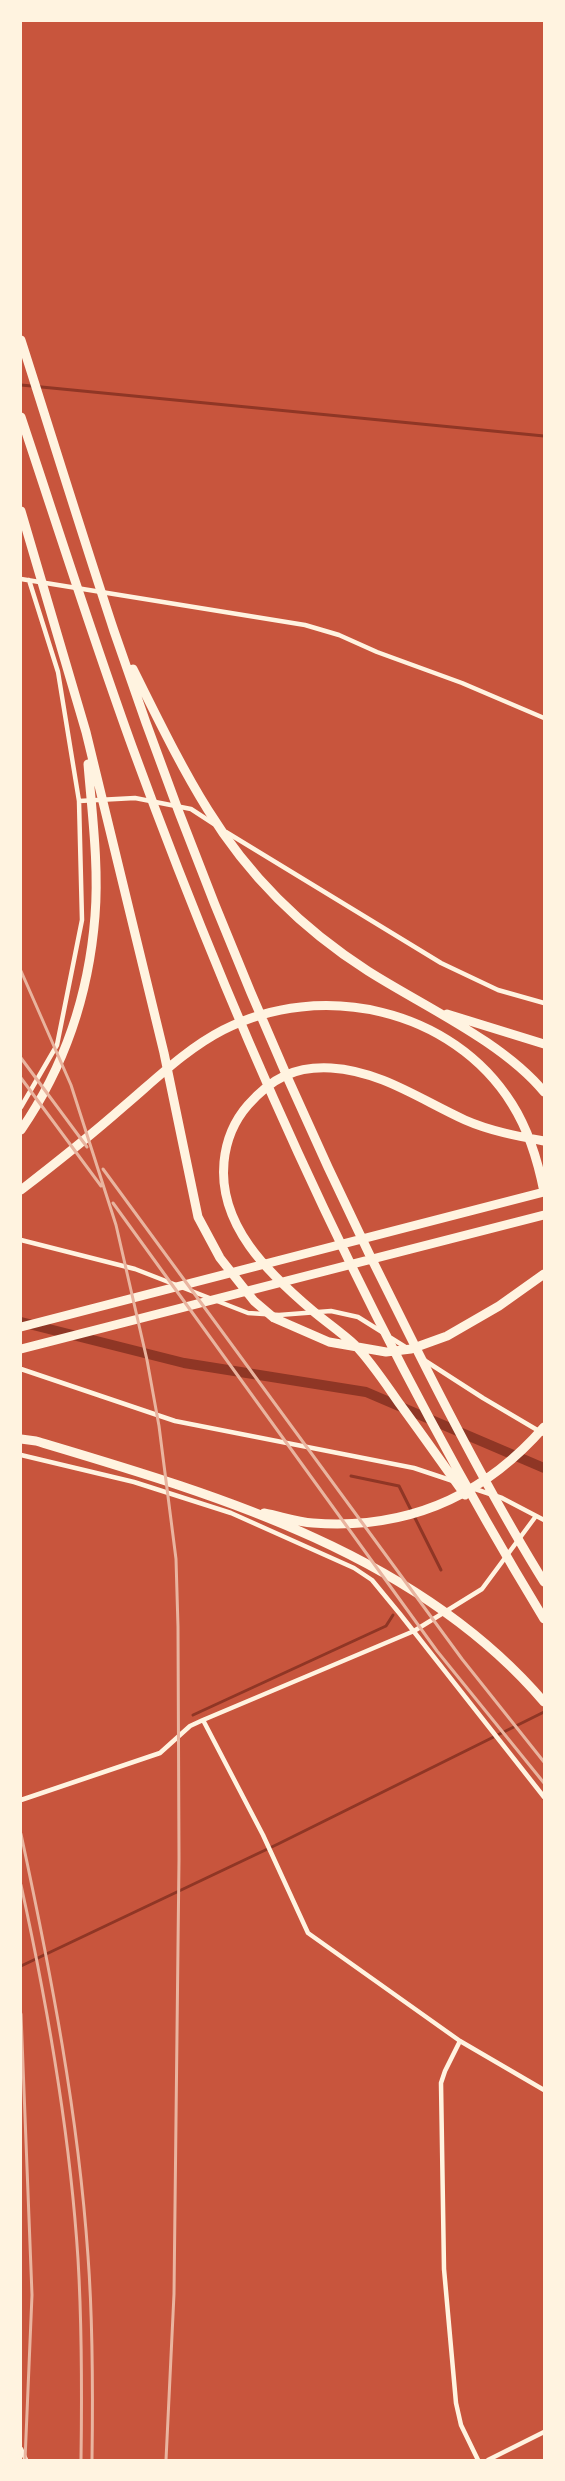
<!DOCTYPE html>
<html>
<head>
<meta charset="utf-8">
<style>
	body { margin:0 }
	#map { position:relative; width:565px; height:2481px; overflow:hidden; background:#c8553d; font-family:"IBM Plex Sans",sans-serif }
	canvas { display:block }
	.frame { position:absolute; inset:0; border:22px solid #fff3e0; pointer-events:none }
</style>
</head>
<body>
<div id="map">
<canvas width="565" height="2481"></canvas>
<div class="frame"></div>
</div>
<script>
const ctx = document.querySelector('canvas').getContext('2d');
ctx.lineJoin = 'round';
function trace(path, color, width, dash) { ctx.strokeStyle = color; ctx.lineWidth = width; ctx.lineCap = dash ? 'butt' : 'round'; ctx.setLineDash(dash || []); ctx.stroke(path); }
const stream = new Path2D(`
	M21 385 544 436
	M351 1476 399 1486 441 1570
	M193 1715 386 1626 393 1615
	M21 1966 278 1844 544 1712`);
const canal = new Path2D(`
	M21 1322 184 1363 366 1392 544 1468`);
const minor = new Path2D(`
	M21 579 305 625 339 635 377 652 462 683 544 718
	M79 801 135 798 191 809 214 824
	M226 832 441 963 498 990 544 1003
	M21 1107 57 1045 82 920 79 801 58 672 29 580
	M21 1240 135 1269 248 1313 279 1315 331 1311 358 1317 382 1332
	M391 1338 407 1348
	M424 1360 483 1398 544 1434
	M21 1369 175 1421 414 1468 453 1481
	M21 1455 134 1482 231 1513 354 1568 372 1580 400 1614 544 1797
	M472 1488 502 1498 544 1520
	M203 1720 263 1835 308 1933 460 2041 544 2090
	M21 1800 160 1753 190 1726 203 1720 414 1631 482 1589 536 1516
	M460 2041 445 2071 441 2083 444 2269 456 2403 461 2425 478 2460
	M21 2449 26 2460
	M488 2460 544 2432`);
const motorway = new Path2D(`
	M21 340C52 437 82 534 114 631 196 873 295 1110 411 1338 452 1420 495 1503 544 1582
	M21 417C58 528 93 639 133 749 243 1051 377 1344 544 1619
	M21 511 86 732 164 1053 198 1217 220 1258 254 1301 274 1318 329 1342 386 1352 411 1349 447 1336 499 1306 544 1274
	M133 669C157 717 180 765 208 810 248 875 304 930 368 971 423 1006 503 1042 544 1092
	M447 1014 544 1044
	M21 1130C65 1066 89 992 95 916 99 866 92 814 88 764
	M21 1190C56 1163 90 1136 123 1107 155 1080 186 1049 223 1030 321 980 452 1008 512 1104 529 1131 538 1161 544 1192
	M21 1327 544 1192
	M21 1349 544 1215
	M21 1439 36 1441C217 1495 417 1553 544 1702
	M465 1495C443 1464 421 1433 399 1403 385 1383 372 1363 355 1345 342 1333 326 1322 313 1311 268 1273 218 1225 224 1162 226 1141 234 1121 248 1105 272 1078 295 1066 331 1068 381 1071 421 1100 465 1120 490 1131 517 1136 544 1141
	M264 1513C280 1516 297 1522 313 1523 406 1530 483 1497 544 1427`);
const rail = new Path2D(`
	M21 971 71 1085 116 1225 147 1360 159 1426 176 1559 178 1627 179 1859 174 2294 166 2460
	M21 1058 87 1147
	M21 1078 101 1186
	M103 1169 462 1659 544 1762
	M113 1203 437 1651 544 1783
	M21 1834C51 1974 78 2113 88 2256 93 2323 93 2392 92 2460
	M21 1885C48 2008 70 2134 78 2259 82 2326 82 2393 81 2460
	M21 2014 32 2295 25 2460`);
trace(stream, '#8f3625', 3);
trace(canal, '#8f3625', 10);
trace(minor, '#fff3e0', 4.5);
trace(motorway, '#fff3e0', 9);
trace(rail, '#e9b49f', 3);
</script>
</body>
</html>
